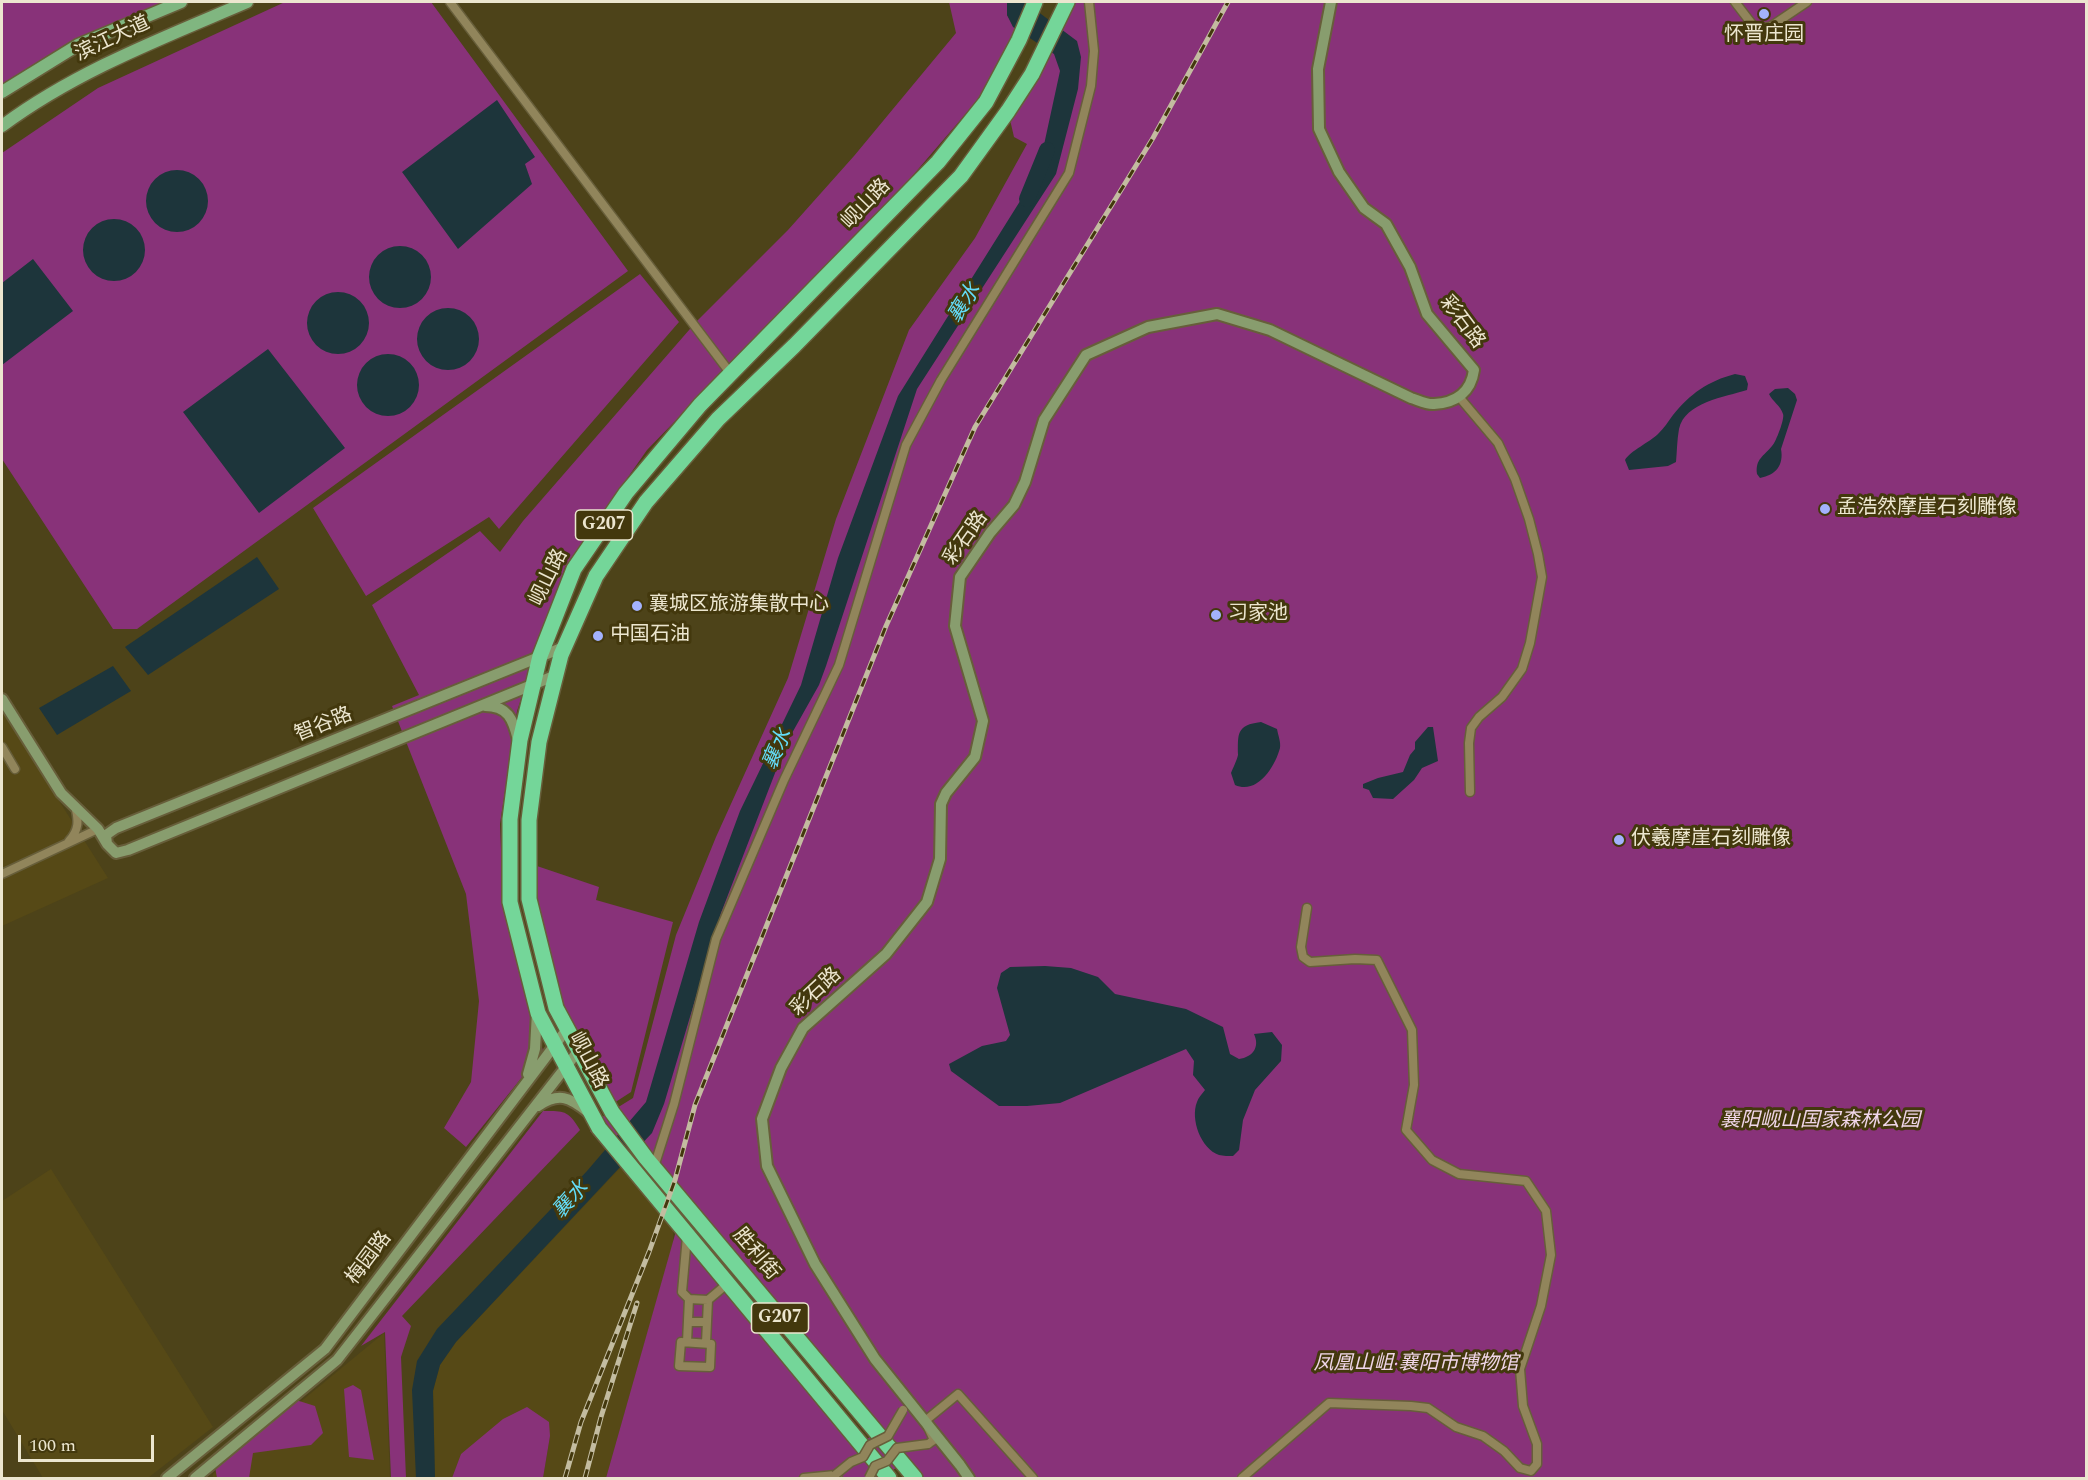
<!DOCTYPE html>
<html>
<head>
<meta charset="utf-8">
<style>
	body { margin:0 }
	#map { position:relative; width:2088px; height:1480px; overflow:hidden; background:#4d4319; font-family:Spectral,serif }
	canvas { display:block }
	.frame { position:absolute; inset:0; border:3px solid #ece6cf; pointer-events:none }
	.scale { position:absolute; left:18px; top:1435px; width:136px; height:27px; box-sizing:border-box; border:3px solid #ece6cf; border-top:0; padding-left:8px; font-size:18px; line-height:21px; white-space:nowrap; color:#ece6cf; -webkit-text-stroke:4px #43380d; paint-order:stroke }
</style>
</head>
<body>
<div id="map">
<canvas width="2088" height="1480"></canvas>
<div class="frame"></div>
<div class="scale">100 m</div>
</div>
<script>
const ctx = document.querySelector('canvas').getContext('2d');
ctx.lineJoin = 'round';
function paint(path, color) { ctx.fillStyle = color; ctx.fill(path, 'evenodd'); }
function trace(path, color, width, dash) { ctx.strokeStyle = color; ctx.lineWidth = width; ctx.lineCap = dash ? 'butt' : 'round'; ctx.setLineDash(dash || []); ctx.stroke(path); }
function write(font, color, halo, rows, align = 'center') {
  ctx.font = font + ' Spectral,"Noto Sans SC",serif'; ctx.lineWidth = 6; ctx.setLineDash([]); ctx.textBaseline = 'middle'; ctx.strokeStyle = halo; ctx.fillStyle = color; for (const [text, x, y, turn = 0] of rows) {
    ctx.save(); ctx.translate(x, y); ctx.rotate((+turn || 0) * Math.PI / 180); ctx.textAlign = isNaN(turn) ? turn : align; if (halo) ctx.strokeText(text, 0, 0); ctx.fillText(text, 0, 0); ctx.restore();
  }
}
const built = new Path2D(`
	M2 711 108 878 2 926Z
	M719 1113 673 1230V1244L606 1478H543L550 1436 461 1454 452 1478H435L433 1391 440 1365 456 1342 621 1167 649 1201Z
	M51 1169 213 1427 148 1478H43L2 1410V1201Z
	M384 1333 390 1478H213V1474Z`);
const green = new Path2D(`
	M2 2H181L78 45 2 92Z
	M285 2H431L628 271 137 629H113L2 459V153L98 88Z
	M949 2H1007V15L1017 29 980 97 908 181 647 450 565 567 517 711 500 824 503 899 543 1051 466 1147 444 1128 471 1082 479 1001 466 894 392 706 419 695 372 605 480 531 500 552 523 521 696 322 788 230 854 156 956 33Z
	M1067 2H2086V1478H915L902 1463 887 1475 889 1478H606L678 1224 861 1444 876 1432 687 1207V1194L673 1230 590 1131 599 1119 633 1098 676 935 716 837 788 678 836 519 909 330 975 238 1027 144 1014 137 1008 111Z
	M640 274 679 322 499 529 489 517 366 596 313 508Z
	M537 866 599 887 596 900 673 922 631 1092 614 1103 559 1004 536 896Z
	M543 1111C564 1111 568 1110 580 1130L402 1316 411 1326 401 1357 406 1478H391L385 1332 361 1346Z
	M353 1385 361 1390 374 1460 349 1457 344 1389Z
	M296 1400 315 1406 323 1433 311 1445 253 1453 249 1478H217L215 1467Z
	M527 1407 549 1422 550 1436 543 1478H452L461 1454 503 1419Z`);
const water = new Path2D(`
	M1007 2H1027L1029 5 1077 41 1081 57 1078 89 1056 174 917 389 826 666 819 685 787 742 721 913 664 1104 652 1133 456 1342 440 1365 433 1391 435 1478H416L412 1390 417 1361 437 1329 587 1171 646 1102 699 922 740 811 801 685 838 558 898 396 1027 190 1037 177 1060 71 1054 54 1013 27 1007 15Z
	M497 100 535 157 525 164 532 184 458 249 402 172Z
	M146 201a31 31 0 1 1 62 0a31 31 0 1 1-62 0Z
	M83 250a31 31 0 1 1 62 0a31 31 0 1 1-62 0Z
	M369 277a31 31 0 1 1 62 0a31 31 0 1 1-62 0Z
	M33 259 73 311 2 365V283Z
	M307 323a31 31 0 1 1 62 0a31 31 0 1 1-62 0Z
	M417 339a31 31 0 1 1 62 0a31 31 0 1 1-62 0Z
	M268 349 345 448 259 513 183 412Z
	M357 385a31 31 0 1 1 62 0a31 31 0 1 1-62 0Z
	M1735 374 1745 376 1748 384 1747 390C1725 397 1685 402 1679 429 1677 440 1677 451 1676 462L1668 466 1629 470 1625 460C1630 451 1650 442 1658 434 1664 428 1668 422 1673 415 1690 394 1708 381 1735 374Z
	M1788 388 1795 394 1797 400 1781 449C1784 465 1776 475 1760 478L1757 474C1755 459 1764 456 1772 446 1776 442 1785 418 1783 414 1781 406 1772 401 1769 394L1775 389Z
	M257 557 279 589 148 675 125 647Z
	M113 666 131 691 57 735 39 708Z
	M1261 722 1277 729C1278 735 1281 742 1280 748 1275 767 1257 795 1235 785L1231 773C1233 768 1237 760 1238 755 1238 734 1236 725 1261 722Z
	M1428 727H1433L1438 761 1422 768 1414 780 1393 799 1373 798 1369 790 1363 788V784L1378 778 1403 772 1410 755 1415 749V742Z
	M1045 966 1071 968 1098 977 1115 994 1186 1009 1223 1027 1230 1054 1239 1059C1253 1057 1260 1047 1254 1034L1272 1032 1282 1045 1281 1061 1255 1090 1243 1120 1239 1150 1233 1156C1229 1156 1223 1156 1219 1155 1201 1149 1190 1119 1197 1102 1198 1098 1202 1094 1205 1090L1193 1075 1194 1061 1186 1049 1060 1103 1027 1106H999L951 1071 949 1064 982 1046 1006 1041 1010 1035 997 988 1001 973 1010 967Z`);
const river = new Path2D(`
	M1027 199 1047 150`);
const street = new Path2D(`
	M450 2 731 374
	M1735 2 1755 28 1770 27 1807 2
	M1460 398 1498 443 1515 479 1529 519 1538 554 1542 577 1530 643 1522 669 1502 697 1479 717 1471 728 1469 743 1470 792
	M2 747 15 769
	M69 841C79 830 79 821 75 806
	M2 874 98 829
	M654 1167 674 1104 716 939 784 780 839 665 906 445 941 380 1069 173 1091 86 1094 51 1089 2
	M687 1236 682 1292 689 1299 708 1300 727 1284
	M688 1322H707
	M681 1342 711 1344 710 1367 679 1366Z
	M687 1342 689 1299
	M706 1343 708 1300
	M928 1444 934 1440 925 1421 958 1394 1033 1478
	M804 1478 835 1475 838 1478
	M1242 1478 1329 1403 1411 1406 1428 1408 1456 1427 1483 1436 1504 1451 1520 1468 1531 1471 1537 1464V1444L1523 1406 1520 1369 1541 1306 1551 1255 1546 1211 1526 1181 1459 1174 1432 1160 1406 1130 1414 1085 1412 1030 1377 960 1355 959 1310 962 1303 957 1301 947 1307 908`);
const secondary = new Path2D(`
	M2 699 61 793 98 829 107 844 116 853 128 850 554 676
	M485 706C508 706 513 719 518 740
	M107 844 106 835 116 828 564 647
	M528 1074 535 1049 537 1012
	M538 1106C559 1092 569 1097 588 1112
	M167 1478 325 1349 567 1029
	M195 1478 337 1360 579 1050
	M969 1478 960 1465 875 1359 815 1264 767 1166 762 1119 781 1068 803 1028 886 954 927 902 940 859 941 804 946 793 975 757 983 721 955 626 960 577 990 533 1014 505 1025 482 1044 420 1086 355 1148 327 1217 314 1270 330 1411 398C1418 400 1427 405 1434 404 1456 403 1471 392 1474 370L1427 314 1410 267 1386 224 1364 208 1339 172 1319 129 1318 69 1331 2`);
const primary = new Path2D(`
	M2 92 78 45 181 2
	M2 126C76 71 163 38 247 2`);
const highway = new Path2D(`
	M889 1478 599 1128 538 1013 510 902V819L520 740 540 656 574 569 626 493 700 405 938 162 986 102 1019 40 1035 2
	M915 1478 646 1158 612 1112 556 1008 529 899V820L539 742 561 655 596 576 646 502 718 419 794 346 961 176 1008 111 1032 74 1067 2`);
const rail = new Path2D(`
	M565 1478 581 1422 649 1252 675 1180 695 1105 886 626 975 427 1153 138 1228 2
	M585 1478 601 1417 637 1303`);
const streetBridge = new Path2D(`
	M835 1475 851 1462 863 1457 870 1445 888 1436 903 1410
	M869 1478 875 1466 887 1461 897 1448 928 1444`);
const markers = [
	[1764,14,6,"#a3b2fd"],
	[1825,509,6,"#a3b2fd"],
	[637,606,6,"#a3b2fd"],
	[1216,615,6,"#a3b2fd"],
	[598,636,6,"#a3b2fd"],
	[1619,840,6,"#a3b2fd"]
];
const shields = [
	[604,525,57],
	[780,1318,57]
];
const shieldNames = [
	["G207",604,525],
	["G207",780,1318]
];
const poiNames = [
	["怀晋庄园",1764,36,"center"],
	["孟浩然摩崖石刻雕像",1837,509],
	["襄城区旅游集散中心",649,606],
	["习家池",1228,615],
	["中国石油",610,636],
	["伏羲摩崖石刻雕像",1631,840]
];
const streetNames = [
	["滨江大道",113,40,-25],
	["岘山路",867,205,-46],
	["彩石路",1461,323,53],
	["彩石路",967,539,-55],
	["岘山路",550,578,-64],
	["智谷路",324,726,-22],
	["彩石路",817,993,-43],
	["岘山路",587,1061,62],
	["胜利街",755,1255,50],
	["梅园路",370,1259,-53]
];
const parkNames = [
	["襄阳岘山国家森林公园",1820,1122],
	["凤凰山岨·襄阳市博物馆",1416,1365]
];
const waterNames = [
	["襄水",966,304,-58],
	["襄水",779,750,-66],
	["襄水",572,1201,-48]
];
paint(built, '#564916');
paint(green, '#883279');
paint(water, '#1d353b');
trace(river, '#1d353b', 16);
trace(street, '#675e3a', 11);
trace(secondary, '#675e3a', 14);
trace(primary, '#675e3a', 15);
trace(highway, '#675e3a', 18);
trace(street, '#91855b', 8);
trace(secondary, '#889d6e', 10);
trace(primary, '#80b680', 12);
trace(highway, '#74d699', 15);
trace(rail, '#c3bca0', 5);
trace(rail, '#43380d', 3, [9]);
trace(streetBridge, '#675e3a', 11, []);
trace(streetBridge, '#91855b', 8);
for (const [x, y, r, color] of markers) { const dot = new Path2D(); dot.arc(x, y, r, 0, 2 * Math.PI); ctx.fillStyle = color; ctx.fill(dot); trace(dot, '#43380d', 2); }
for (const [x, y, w] of shields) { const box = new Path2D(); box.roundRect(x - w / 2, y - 15, w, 30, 4.5); ctx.fillStyle = '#43380d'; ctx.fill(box); trace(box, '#ece6cf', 1.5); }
write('bold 18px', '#ece6cf', null, shieldNames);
write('20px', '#ece6cf', '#43380d', poiNames, 'left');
write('20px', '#ece6cf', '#43380d', streetNames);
write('italic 20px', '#f0d6e9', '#43380d', parkNames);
write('italic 21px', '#63ddf9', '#43380d', waterNames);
</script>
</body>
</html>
